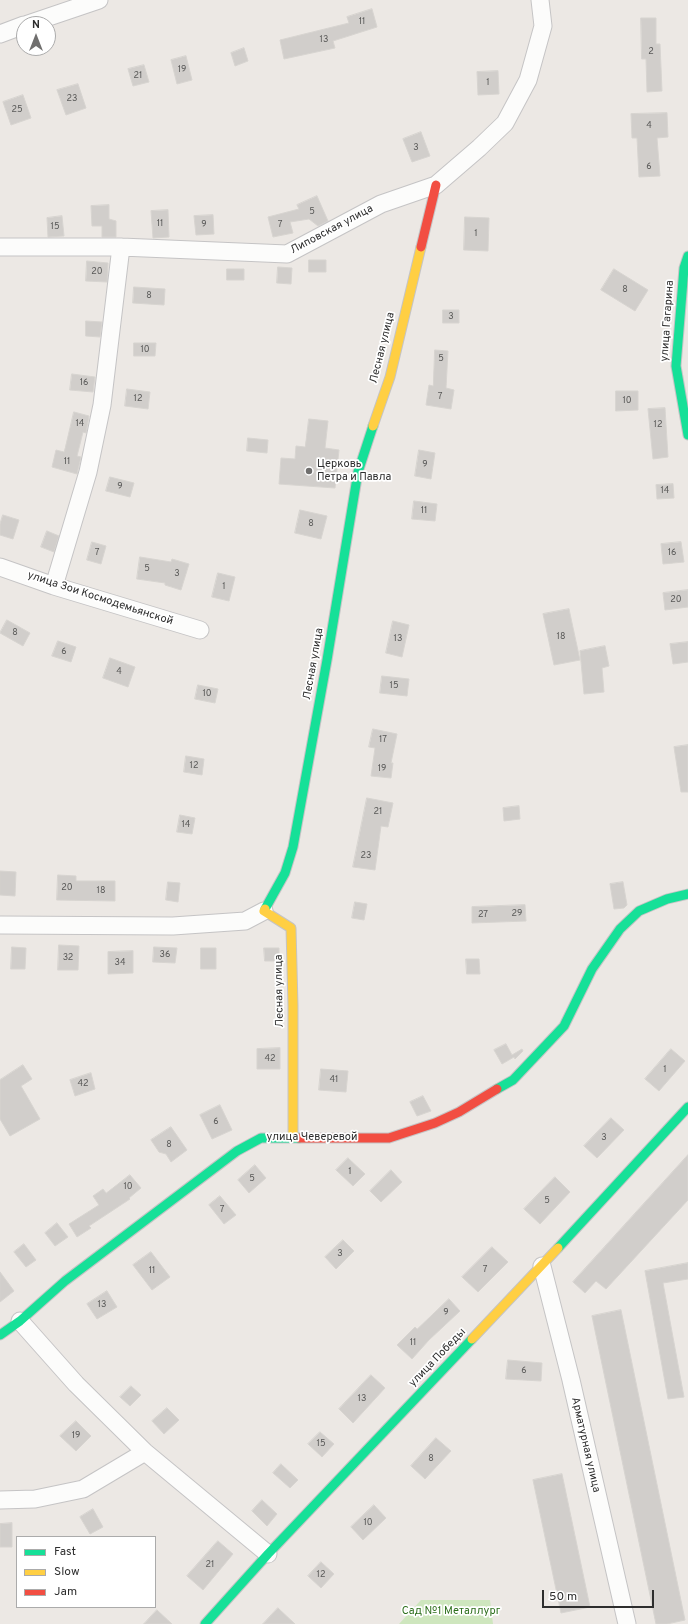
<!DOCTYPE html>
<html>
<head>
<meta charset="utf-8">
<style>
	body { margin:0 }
	#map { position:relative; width:688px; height:1624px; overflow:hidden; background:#ece8e4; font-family:Overpass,sans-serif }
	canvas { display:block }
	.legend { position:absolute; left:16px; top:1536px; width:140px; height:72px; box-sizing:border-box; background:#fff; border:1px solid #ababab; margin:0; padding:5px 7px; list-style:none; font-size:12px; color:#2e2e2e }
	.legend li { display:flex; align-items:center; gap:8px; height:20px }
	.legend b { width:20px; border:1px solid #ababab }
	.north { position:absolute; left:16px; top:16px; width:40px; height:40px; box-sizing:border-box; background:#fff; border:1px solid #ababab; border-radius:50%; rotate:0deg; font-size:11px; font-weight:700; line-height:16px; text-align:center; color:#2e2e2e }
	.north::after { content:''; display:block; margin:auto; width:14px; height:18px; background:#706f6e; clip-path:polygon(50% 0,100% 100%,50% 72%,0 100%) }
	.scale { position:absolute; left:542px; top:1590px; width:112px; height:18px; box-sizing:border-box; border:2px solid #2e2e2e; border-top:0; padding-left:5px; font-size:12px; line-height:14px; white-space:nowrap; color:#2e2e2e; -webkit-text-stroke:3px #fff; paint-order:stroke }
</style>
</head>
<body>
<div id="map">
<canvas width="688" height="1624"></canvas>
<ul class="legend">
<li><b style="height:5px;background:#16e098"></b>Fast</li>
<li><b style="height:5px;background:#ffcf43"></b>Slow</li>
<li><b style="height:5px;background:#f24e42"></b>Jam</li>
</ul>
<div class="north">N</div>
<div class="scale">50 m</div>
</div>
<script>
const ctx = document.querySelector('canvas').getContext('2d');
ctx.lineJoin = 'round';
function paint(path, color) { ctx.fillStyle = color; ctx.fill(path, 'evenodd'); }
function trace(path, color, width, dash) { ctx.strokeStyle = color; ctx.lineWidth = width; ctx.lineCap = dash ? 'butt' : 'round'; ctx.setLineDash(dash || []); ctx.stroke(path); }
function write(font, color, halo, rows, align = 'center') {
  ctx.font = font + ' Overpass,sans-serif'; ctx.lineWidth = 3.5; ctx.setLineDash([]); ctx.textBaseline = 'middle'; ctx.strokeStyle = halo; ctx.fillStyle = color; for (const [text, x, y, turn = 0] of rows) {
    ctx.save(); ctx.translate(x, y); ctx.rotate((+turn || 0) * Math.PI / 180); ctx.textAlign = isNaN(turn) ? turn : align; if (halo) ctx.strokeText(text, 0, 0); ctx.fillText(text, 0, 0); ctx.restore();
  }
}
const green = new Path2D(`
	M421 1600H490L493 1624H399Z`);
const building = new Path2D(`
	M372 9 377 27 333 41 335 48 284 59 280 40 349 23 347 17Z
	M641 18H656V44H660L662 91 647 92 646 59H642Z
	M244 48 248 61 235 66 231 53Z
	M186 56 192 80 177 84 171 60Z
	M144 65 149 82 133 86 128 69Z
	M498 71 499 94 478 95 477 72Z
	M78 84 86 108 66 115 57 90Z
	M23 95 31 118 11 125 3 102Z
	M667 113 668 137 657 138 660 176 639 177 637 138H632L631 114Z
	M421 132 430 156 412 162 403 139Z
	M317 196 328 221 318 226 309 219 290 222 293 233 273 237 268 217 299 209 297 205Z
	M109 205V219L116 221V237H102V226H92L91 206Z
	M168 210 169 237 153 238 151 211Z
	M213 215 214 234 196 235 194 216Z
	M62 216 64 236 48 237 47 218Z
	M465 217 489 218 488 251 464 250Z
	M309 260H326V272H309Z
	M87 261 108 263 107 282 86 281Z
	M278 267 292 268 291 284 277 283Z
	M227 269H244V280H227Z
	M614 269 648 290 635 311 601 290Z
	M134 287 165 289 164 305 133 303Z
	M443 310H459V323H443Z
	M86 321 102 322 100 337 86 336Z
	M134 343H156L155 356H134Z
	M435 350 448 351 446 388 454 390 451 409 426 405 429 385 433 386Z
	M72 374 95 377 93 392 70 390Z
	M127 389 150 392 148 409 125 406Z
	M616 391H638V410L616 411Z
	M665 408 668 457 653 459 648 409Z
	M74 412 89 416 86 433 83 432 77 456 81 457 77 474 52 467 56 450 64 452Z
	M309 419 328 421 325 448 339 450 335 488 279 484 281 458 295 459 296 446 305 447Z
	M248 438 268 440 267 453 247 451Z
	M419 450 435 453 431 479 415 476Z
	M110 477 134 483 130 497 106 491Z
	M673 484 674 498 657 499 656 485Z
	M414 501 437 504 435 521 412 519Z
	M300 510 327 516 321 539 295 533Z
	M3 515 19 520 13 539 0 535V524Z
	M47 531 59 536 54 552 41 547Z
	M92 542 106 546 101 564 87 560Z
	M681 542 684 562 663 564 661 544Z
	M140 557 171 562 172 559 189 564 181 590 165 585V583L137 579Z
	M218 573 235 577 229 601 212 597Z
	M688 590V607L665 610 663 593Z
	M569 609 580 660 554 665 543 614Z
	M7 620 30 633 23 646 0 633Z
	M393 621 409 625 402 657 386 653Z
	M58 641 76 647 71 662 52 656Z
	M688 642V662L673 664 670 644Z
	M605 646 609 666 602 668 604 692 584 694 580 651Z
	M110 658 135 667 128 687 103 678Z
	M382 676 409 679 407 696 380 693Z
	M198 685 218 689 215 703 195 699Z
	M373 729 397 734 391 763H393L391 778 371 776 375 748 369 747Z
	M688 745V792H681L674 747Z
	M186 756 204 759 202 775 184 772Z
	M367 798 393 803 388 827 381 826 375 870 353 867Z
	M519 806 520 819 504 821 503 808Z
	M180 815 195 818 192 834 177 832Z
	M0 871 16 872 15 896 0 895Z
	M58 875 76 876V881H115V901L57 900Z
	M168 882 180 883 178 902 166 900Z
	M623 882 627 905 624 908 614 909 610 884Z
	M355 902 367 904 364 920 352 918Z
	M525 905 526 921 472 923V907Z
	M59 945 79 946 78 970H58Z
	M12 947 26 948 25 969H11Z
	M154 947 177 948 175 963 153 962Z
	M201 948H216V969H201Z
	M264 948H279V961H265Z
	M133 951V973L108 974V952Z
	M466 959H479L480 974H467Z
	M506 1044 512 1055 522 1049 523 1051 515 1059 514 1057 502 1064 494 1050Z
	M280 1048V1069H257V1049Z
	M671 1049 685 1061 659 1091 645 1079Z
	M23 1065 32 1079 21 1086 40 1119 10 1136 0 1119V1080Z
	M321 1069 348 1071 346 1092 319 1090Z
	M91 1073 95 1089 75 1096 70 1080Z
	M423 1096 431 1111 417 1116 410 1102Z
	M220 1105 232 1130 212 1139 200 1115Z
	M611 1118 624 1130 597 1158 584 1146Z
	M171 1127 187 1150 171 1162 166 1154 159 1152 151 1140Z
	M688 1155V1200L606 1289 596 1281 585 1293 573 1282Z
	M348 1158 365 1174 353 1186 336 1170Z
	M255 1165 266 1178 249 1193 238 1180Z
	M391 1170 402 1182 381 1202 370 1191Z
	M130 1175 141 1188 129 1198 130 1199 89 1226 91 1228 77 1237 69 1224 99 1205 93 1196 103 1189 106 1193Z
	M555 1177 570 1192 540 1224 524 1209Z
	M220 1196 236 1215 224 1224 209 1205Z
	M57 1223 68 1237 55 1246 45 1233Z
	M343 1240 354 1251 336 1269 325 1257Z
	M24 1244 36 1260 26 1267 14 1252Z
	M492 1247 508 1262 478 1292 462 1277Z
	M151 1252 170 1277 152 1290 133 1265Z
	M688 1263V1279L663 1283 684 1397 668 1399 645 1271Z
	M0 1272 14 1291 0 1302Z
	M107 1291 117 1307 97 1319 87 1304Z
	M449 1299 460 1311 429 1340 412 1359 397 1345 415 1327 417 1329Z
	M621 1310 685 1620 667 1624H656L592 1316Z
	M508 1360 542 1363 541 1381 506 1379Z
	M371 1375 385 1388 353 1423 339 1409Z
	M131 1386 141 1395 130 1406 120 1397Z
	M167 1408 179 1420 164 1434 152 1421Z
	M76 1421 91 1436 76 1451 60 1436Z
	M320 1432 334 1444 322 1457 308 1444Z
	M436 1438 451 1451 425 1479 411 1466Z
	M281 1464 298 1480 290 1488 273 1473Z
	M562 1474 590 1607 561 1613 533 1480Z
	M262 1500 277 1514 267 1526 252 1511Z
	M374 1505 386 1518 363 1540 351 1527Z
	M93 1509 103 1527 90 1534 80 1517Z
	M12 1523V1547H0V1524Z
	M218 1541 233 1554 203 1590 187 1576Z
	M321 1562 334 1574 321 1588 308 1576Z
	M278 1608 295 1624H263Z
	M157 1610 172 1624H144Z`);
const street = new Path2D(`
	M28 24 99 0
	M0 34 24 25
	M0 247H121L287 254 381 204 436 185 479 148 505 123 528 80 543 26 540 0
	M0 567 54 586 200 630
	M54 586 88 472 102 405 121 247
	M0 925 173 926 245 921 264 911
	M542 1266 571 1380 627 1624
	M20 1321 76 1384 145 1452 268 1554
	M0 1500 35 1499 83 1489 145 1452`);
const fast = new Path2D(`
	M688 256 684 268 676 366 688 435
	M265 909 285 873 293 847 327 660 358 472 373 426
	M497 1089 513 1080 564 1026 592 969 620 929 639 911 667 899 688 894
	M558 1248 688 1107
	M0 1335 20 1321 65 1281 237 1151 261 1138H299
	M205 1624 268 1554 472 1339`);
const slow = new Path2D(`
	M373 426 390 377 421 247
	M265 909 264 911 291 928 293 1006V1137
	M472 1339 558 1248`);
const jam = new Path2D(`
	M421 247 436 185
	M299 1138H389L435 1123 459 1112 497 1089`);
const markers = [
	[309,471,4,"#706f6e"]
];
const numberNames = [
	["11",362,22],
	["13",324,40],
	["2",651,52],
	["19",182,70],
	["21",138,76],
	["1",488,83],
	["23",72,99],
	["25",17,110],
	["4",649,126],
	["3",416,148],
	["6",649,167],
	["5",312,212],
	["11",160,224],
	["9",204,225],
	["7",280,225],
	["15",55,227],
	["1",476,234],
	["20",97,272],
	["8",625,290],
	["8",149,296],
	["3",451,317],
	["10",145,350],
	["5",441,359],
	["16",84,383],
	["7",440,397],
	["12",138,399],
	["10",627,401],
	["14",80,424],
	["12",658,425],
	["11",67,462],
	["9",425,465],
	["9",120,487],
	["14",665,491],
	["11",424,511],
	["8",311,524],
	["7",97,553],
	["16",672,553],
	["5",147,569],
	["3",177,574],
	["1",224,587],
	["20",676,600],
	["8",15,633],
	["18",561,637],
	["13",398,639],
	["6",64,652],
	["4",119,672],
	["15",394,686],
	["10",207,694],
	["17",383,740],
	["12",194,766],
	["19",382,769],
	["21",378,812],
	["14",186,825],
	["23",366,856],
	["20",67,888],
	["18",101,891],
	["29",517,914],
	["27",483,915],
	["36",165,955],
	["32",68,958],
	["34",120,963],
	["42",270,1059],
	["1",665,1070],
	["41",334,1080],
	["42",83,1084],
	["6",216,1122],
	["3",604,1138],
	["8",169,1145],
	["1",350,1172],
	["5",252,1179],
	["10",128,1187],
	["5",547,1201],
	["7",222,1210],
	["3",340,1254],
	["7",485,1270],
	["11",152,1271],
	["13",102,1305],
	["9",446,1313],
	["11",413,1343],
	["6",524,1371],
	["13",362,1399],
	["19",76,1436],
	["15",321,1444],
	["8",431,1459],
	["10",368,1523],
	["21",210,1565],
	["12",321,1575]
];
const streetNames = [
	["Липовская улица",332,230,-28],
	["улица Гагарина",668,321,-86],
	["Лесная улица",383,348,-76],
	["улица Зои Космодемьянской",100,599,18],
	["Лесная улица",314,664,-80],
	["Лесная улица",280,991,-91],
	["улица Чеверевой",312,1138],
	["улица Победы",438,1358,-46],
	["Арматурная улица",585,1445,77]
];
const poiNames = [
	["Церковь",317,465],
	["Петра и Павла",317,478]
];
const parkNames = [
	["Сад №1 Металлург",451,1612]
];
paint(green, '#cee6be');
paint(building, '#d1cecb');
trace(building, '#d7d4d0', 1);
trace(street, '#c5c4c5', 19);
trace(fast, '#c5c4c5', 11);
trace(slow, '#c5c4c5', 11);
trace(jam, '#c5c4c5', 11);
trace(street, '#fcfcfb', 17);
trace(fast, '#16e098', 9);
trace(slow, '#ffcf43', 9);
trace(jam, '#f24e42', 9);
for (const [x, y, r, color] of markers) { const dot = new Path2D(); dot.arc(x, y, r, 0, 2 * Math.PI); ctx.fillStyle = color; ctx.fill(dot); trace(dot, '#fff', 1.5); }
write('9px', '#585857', null, numberNames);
write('11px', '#2e2e2e', '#fff', streetNames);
write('11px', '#2e2e2e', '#fff', poiNames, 'left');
write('11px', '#2c6e1b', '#fff', parkNames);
</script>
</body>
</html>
